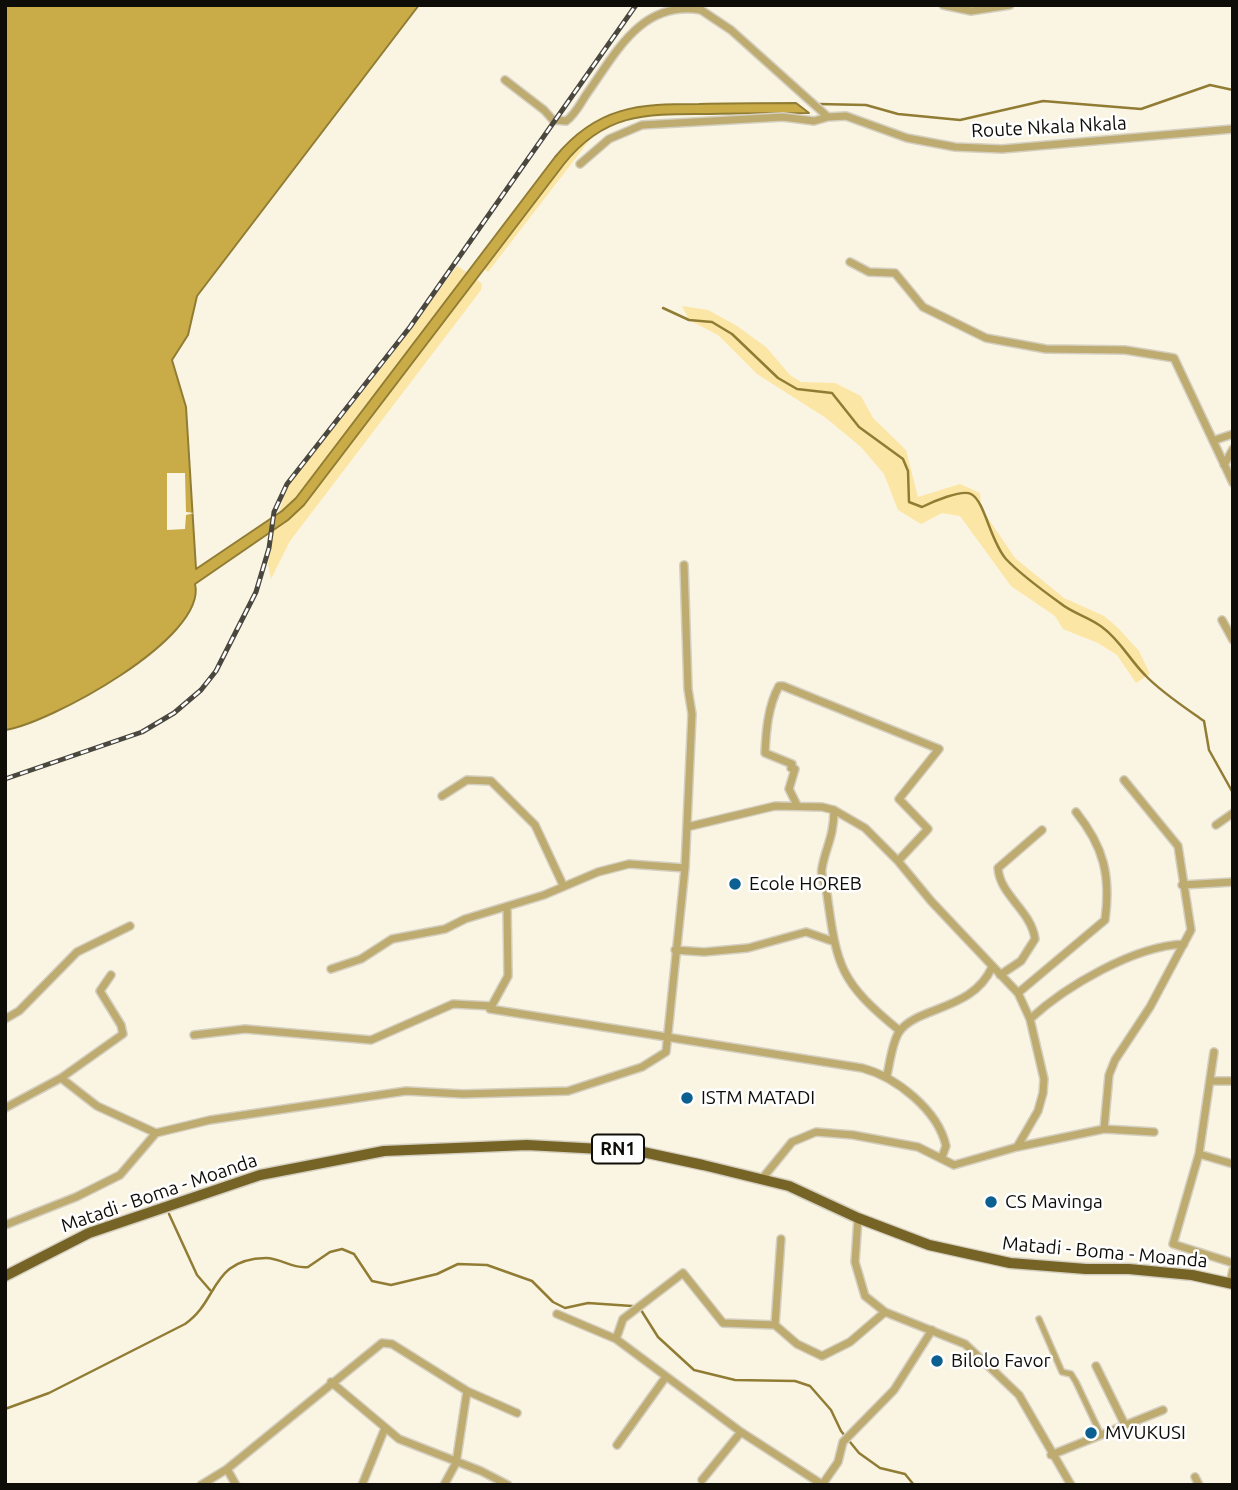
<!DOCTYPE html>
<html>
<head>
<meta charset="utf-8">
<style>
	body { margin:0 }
	#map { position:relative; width:1238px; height:1490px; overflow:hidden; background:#faf4e3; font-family:Ubuntu,sans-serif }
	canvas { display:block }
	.frame { position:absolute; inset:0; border:7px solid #0f0d07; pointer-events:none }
</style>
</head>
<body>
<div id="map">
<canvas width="1238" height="1490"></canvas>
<div class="frame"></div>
</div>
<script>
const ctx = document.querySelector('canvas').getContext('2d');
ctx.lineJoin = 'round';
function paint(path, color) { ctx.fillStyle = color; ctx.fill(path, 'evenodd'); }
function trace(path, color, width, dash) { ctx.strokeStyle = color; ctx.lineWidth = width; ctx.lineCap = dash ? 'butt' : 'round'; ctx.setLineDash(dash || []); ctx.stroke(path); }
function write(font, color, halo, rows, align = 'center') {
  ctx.font = font + ' Ubuntu,sans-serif'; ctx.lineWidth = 5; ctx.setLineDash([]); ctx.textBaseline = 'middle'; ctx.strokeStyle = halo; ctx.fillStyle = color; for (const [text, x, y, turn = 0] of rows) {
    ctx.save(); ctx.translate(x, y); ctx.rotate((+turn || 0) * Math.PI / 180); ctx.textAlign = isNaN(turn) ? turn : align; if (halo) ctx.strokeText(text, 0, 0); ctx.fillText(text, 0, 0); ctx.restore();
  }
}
const green = new Path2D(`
	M595 133 488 272 484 269 571 154Z
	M457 266 468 273 296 498 282 511 289 519 304 504 476 279 482 284 481 290 290 541 271 579 268 564 275 523 288 486 387 361Z
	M682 306 708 310 737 326 766 347 790 375 801 382 835 383 861 396 873 418 906 450 918 497 960 484 980 493 981 508 1015 558 1064 598 1104 616 1117 627 1139 651 1150 674 1136 683 1117 655 1098 643 1063 629 1055 616 1011 586 960 516 942 513 921 524 898 510 884 474 861 447 826 418 757 374 718 335 689 320Z`);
const water = new Path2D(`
	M5 5H419L197 296 188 335 172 360 186 407 196 569 282 511 296 498 555 157C597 106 638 104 699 104 732 103 764 103 796 103L809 113C776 113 743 113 711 114 649 114 606 111 564 164L304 505 288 520 195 584C208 638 48 724 5 730Z`);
const pier = new Path2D(`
	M167 473H185L186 512 194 513 186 515 185 529 167 530Z`);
const stream = new Path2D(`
	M818 104 866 105 898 114 960 120 1043 101 1141 109 1210 85 1233 90
	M663 308 689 320 712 322 732 334 778 378 797 389 832 393 859 427 903 459 908 471 909 502 922 507C932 502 962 489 971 494 985 501 990 541 1006 559 1020 574 1042 590 1060 603 1072 613 1089 617 1102 627 1120 640 1129 659 1145 675 1161 692 1184 707 1204 721L1209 750 1233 793
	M169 1214 197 1275 210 1290
	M5 1409 49 1393 185 1324C219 1301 210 1259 266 1258 281 1258 292 1269 308 1267L330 1252 342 1249 354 1254 372 1281 391 1285 437 1274 458 1264 487 1265 532 1281 553 1302 565 1308 588 1303 632 1306 641 1310 658 1337 694 1370 735 1380 795 1381 810 1386 831 1410 841 1431 859 1453 880 1468 905 1474 914 1485`);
const pedestrian = new Path2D(`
	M1039 1319 1062 1372 1071 1374 1076 1382 1101 1435`);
const minor = new Path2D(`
	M943 5 971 11 1010 5
	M701 10 731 30 828 117 846 116 907 138 955 147 1002 149 1233 129
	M505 80 544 110 553 120 566 121C575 115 580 104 586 95 616 53 641 0 701 10L699 5
	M580 164 609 139 642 125 783 117 814 121 828 117
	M850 262 869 272 895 273 923 307 986 338 1046 349 1125 350 1174 358 1233 483
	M1215 440 1233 434
	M1224 465 1233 449
	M1222 620 1233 640
	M442 796 467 780 491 781 535 825 563 885
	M797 805 789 789 795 769 791 768 792 764 765 753C766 731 768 706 779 686H783L939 749 899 799 928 829 898 861
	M834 810C834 837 826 846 822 868 820 878 826 885 827 894 837 968 840 982 900 1031
	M1216 825 1233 813
	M687 827 775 806 822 807 834 810 865 828 898 861 931 901 1018 993 1030 1019 1044 1079 1043 1093 1038 1111 1017 1147 954 1165 918 1147 853 1135 816 1132 792 1142 761 1180
	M1182 885 1233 882
	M675 950 704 952 748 948 806 932 832 941
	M331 969 361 959 392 939 445 929 465 919 544 895 598 872 629 864 685 868
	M1000 975 1021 961 1035 939C1031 910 1000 896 998 868L1042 830
	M1018 993 1105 920C1111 876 1104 847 1076 812
	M490 1009 508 976 507 907
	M5 1019 19 1011 77 952 130 926
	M1030 1019C1066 986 1134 946 1184 944
	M194 1035 245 1029 371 1040 453 1004 491 1006 490 1009 862 1068C896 1077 938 1110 946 1146L942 1157
	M1214 1052 1199 1154 1173 1244 1233 1263
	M887 1075C890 1062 892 1043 899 1032 917 1006 973 1011 992 967
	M61 1078 123 1034 121 1025 100 991 111 975
	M1211 1081H1233
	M5 1108 61 1078 97 1106 156 1133 210 1120 406 1091 463 1094 568 1091 642 1067 666 1052 685 868 692 714 688 689 684 565
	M1104 1129 1109 1075 1115 1060 1150 1007 1191 930 1178 846 1124 780
	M1017 1147 1104 1129 1154 1132
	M1199 1154 1233 1164
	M858 1218 855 1262 865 1296 885 1312 965 1344 996 1373 1019 1395 1071 1485
	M5 1225 76 1197 120 1175 156 1133
	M1230 1283 1233 1270
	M557 1314 616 1339 741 1432 823 1485
	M775 1325 781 1239
	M616 1339 623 1319 683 1273 723 1323 775 1325 797 1344 822 1356 850 1342 885 1312
	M1096 1366 1125 1425
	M331 1382 399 1439 481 1471 508 1485
	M617 1445 665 1378
	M1051 1455 1163 1410
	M227 1469 236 1485
	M1195 1477 1199 1485
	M702 1480 741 1432
	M201 1485 227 1469 382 1343 392 1344 467 1391 517 1413
	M362 1485 385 1428
	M444 1485 456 1463 467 1391
	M822 1485 838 1462 843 1442 894 1390 932 1330`);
const trunk = new Path2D(`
	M5 1276 89 1233 260 1175 384 1151 527 1145 638 1151 703 1165 789 1186 858 1218 929 1245 1010 1263 1086 1269H1129L1192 1275 1233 1284`);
const rail = new Path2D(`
	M5 779 142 732 174 713 201 690 216 671 256 592 269 548 274 512 287 484 410 327 636 5`);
const markers = [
	[735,884,7,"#0b5f91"],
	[687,1098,7,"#0b5f91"],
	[991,1202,7,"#0b5f91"],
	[937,1361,7,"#0b5f91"],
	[1091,1433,7,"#0b5f91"]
];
const shields = [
	[618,1149,52]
];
const shieldNames = [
	["RN1",618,1149]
];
const streetNames = [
	["Route Nkala Nkala",1049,127,-3],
	["Matadi - Boma - Moanda",159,1193,-19],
	["Matadi - Boma - Moanda",1105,1252,5]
];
const poiNames = [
	["Ecole HOREB",749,884],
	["ISTM MATADI",701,1098],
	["CS Mavinga",1005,1202],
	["Bilolo Favor",951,1361],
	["MVUKUSI",1105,1433]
];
paint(green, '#fbe6a5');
paint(water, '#c9ac48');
trace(water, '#917c34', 2);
paint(pier, '#faf4e3');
trace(stream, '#917c34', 2.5);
trace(pedestrian, '#d4cfc0', 8);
trace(minor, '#d4cfc0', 10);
trace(trunk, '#d4cfc0', 13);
trace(pedestrian, '#beab6f', 5);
trace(minor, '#beab6f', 7);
trace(trunk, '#766426', 10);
trace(rail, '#4a473f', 5);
trace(rail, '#fff', 2.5, [8]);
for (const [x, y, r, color] of markers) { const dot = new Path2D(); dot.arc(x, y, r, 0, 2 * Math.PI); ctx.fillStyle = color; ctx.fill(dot); trace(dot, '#fff', 2.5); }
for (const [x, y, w] of shields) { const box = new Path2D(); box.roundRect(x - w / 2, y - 14.5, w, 29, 5); ctx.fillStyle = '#fff'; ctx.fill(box); trace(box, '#0f0d07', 2); }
write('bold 18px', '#0f0d07', null, shieldNames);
write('19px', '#0f0d07', '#fff', streetNames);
write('19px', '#0f0d07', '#fff', poiNames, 'left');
</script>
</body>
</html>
